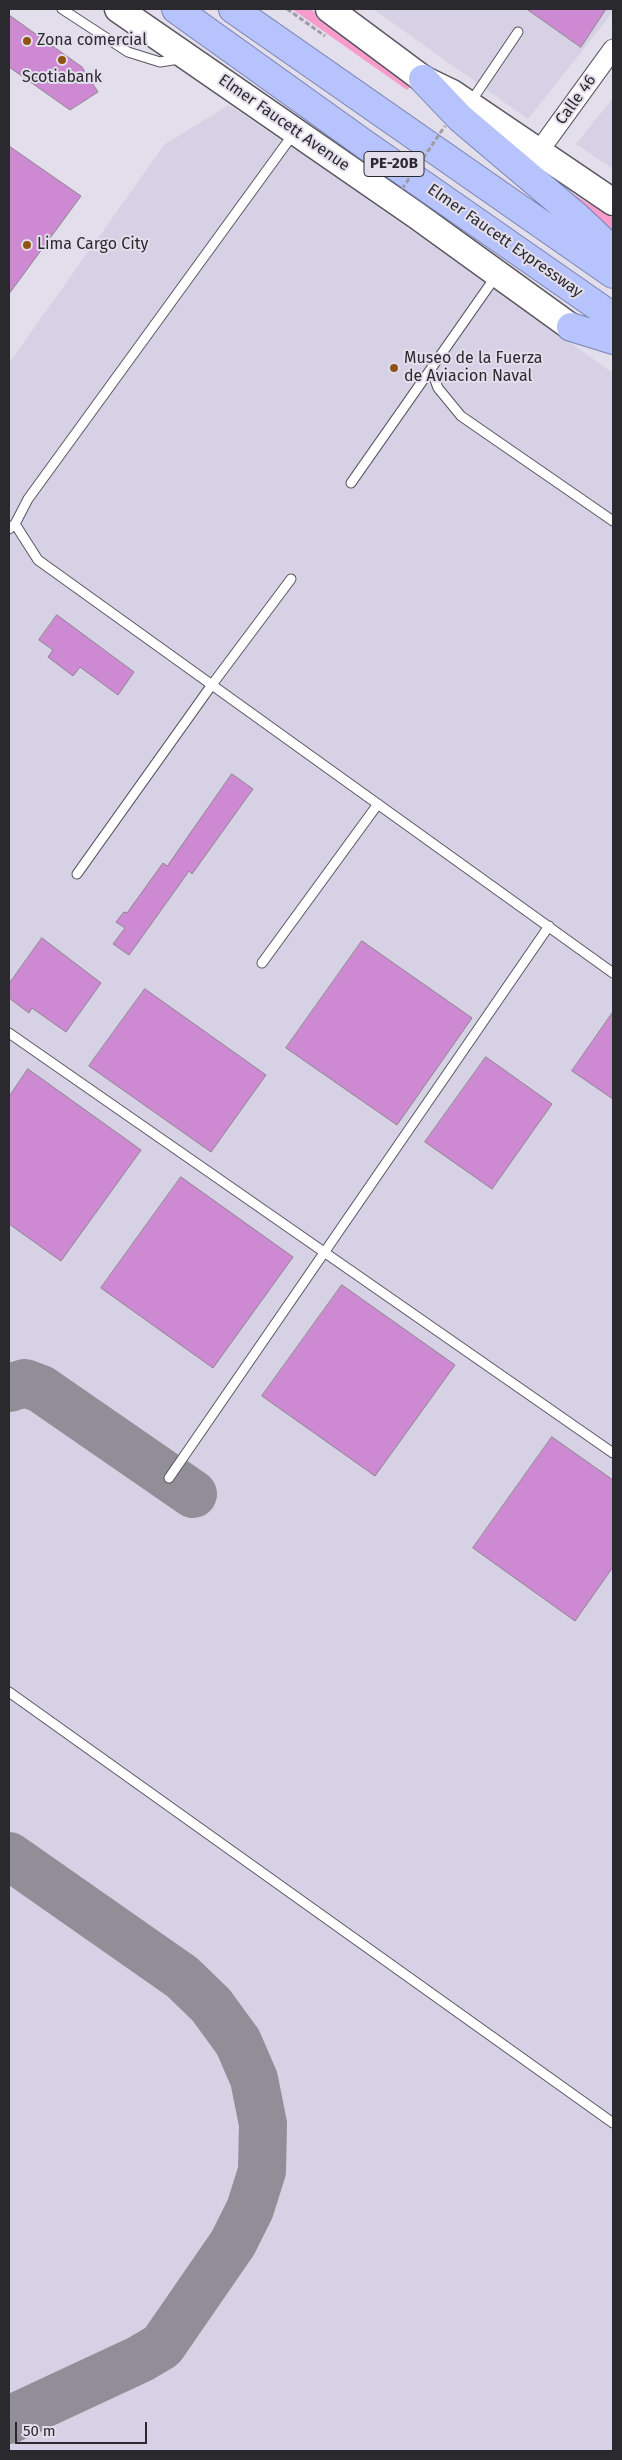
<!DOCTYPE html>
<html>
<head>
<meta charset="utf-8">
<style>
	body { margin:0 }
	#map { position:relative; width:622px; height:2460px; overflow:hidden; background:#e2deeb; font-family:"Fira Sans",sans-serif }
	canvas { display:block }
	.frame { position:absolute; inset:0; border:10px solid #2a292e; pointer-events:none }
	.scale { position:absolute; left:15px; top:2422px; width:132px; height:22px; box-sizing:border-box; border:2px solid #2a292e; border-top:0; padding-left:6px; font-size:15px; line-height:18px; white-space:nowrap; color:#2a292e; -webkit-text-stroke:4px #e2deeb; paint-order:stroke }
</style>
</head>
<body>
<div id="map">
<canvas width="622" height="2460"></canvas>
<div class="frame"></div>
<div class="scale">50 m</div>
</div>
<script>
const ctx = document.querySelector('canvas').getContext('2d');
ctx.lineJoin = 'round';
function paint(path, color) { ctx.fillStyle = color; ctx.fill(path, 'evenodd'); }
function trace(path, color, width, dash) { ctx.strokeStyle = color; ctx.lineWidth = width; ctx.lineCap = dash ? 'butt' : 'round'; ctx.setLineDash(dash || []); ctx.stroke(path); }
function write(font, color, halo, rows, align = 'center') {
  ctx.font = font + ' "Fira Sans",sans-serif'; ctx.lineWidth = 4; ctx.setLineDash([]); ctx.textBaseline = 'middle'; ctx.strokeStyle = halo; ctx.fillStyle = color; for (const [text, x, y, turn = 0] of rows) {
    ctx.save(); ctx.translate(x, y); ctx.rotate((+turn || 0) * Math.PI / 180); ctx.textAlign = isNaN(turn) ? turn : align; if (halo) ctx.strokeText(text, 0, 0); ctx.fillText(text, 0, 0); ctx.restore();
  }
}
const built = new Path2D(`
	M373 9H613V12L528 119Z
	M613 98V169L576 144Z
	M229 105 321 167 613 373V2451H9V363L165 144Z`);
const green = new Path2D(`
	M292 9H310L412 85 407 90Z
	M543 176 613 218V233Z`);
const taxiway = new Path2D(`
	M9 1388 25 1383 41 1389 193 1494
	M9 1856 182 1977 211 2005 238 2042 254 2079 263 2124 262 2171 250 2209 233 2243 162 2346 140 2359 9 2420`);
const building = new Path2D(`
	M527 9H606L581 47Z
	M9 15 82 67 98 92 70 110 9 67Z
	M9 146 81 196 9 294Z
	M57 615 134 672 118 695 80 667 73 676 48 657 53 650 39 640Z
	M232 774 253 789 192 874 189 871 129 955 113 944 125 928 116 922 124 912 127 913 163 863 167 866Z
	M42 938 101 983 66 1032 32 1008 29 1013 9 998V984Z
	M362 941 472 1018 397 1125 286 1048Z
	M145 989 266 1075 211 1152 89 1066Z
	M613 1012V1099L572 1071Z
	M486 1057 552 1104 492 1189 425 1142Z
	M28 1069 141 1150 61 1261 9 1224V1097Z
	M181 1177 293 1257 213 1368 101 1288Z
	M342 1285 455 1365 375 1476 262 1396Z
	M552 1437 613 1480V1567L575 1621 473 1548Z`);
const path = new Path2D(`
	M287 9 325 36`);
const service = new Path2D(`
	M62 9 128 52 160 62 179 59
	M470 103 518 32
	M431 369 438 388 461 416 613 521
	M351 483 496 276
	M15 524 38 560 613 973
	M9 529 15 524 28 499 294 133
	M77 874 211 686 291 579
	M262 963 378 804
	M9 1033 613 1453
	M169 1478 549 926
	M9 1692 613 2123`);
const minor = new Path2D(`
	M539 151 613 49`);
const secondary = new Path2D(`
	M118 9 416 215 571 327
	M329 9 423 79 452 93 613 202`);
const trunk = new Path2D(`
	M176 9 363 143 613 317
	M233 9 613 274
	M423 79 460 118 577 217 613 251
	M571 327 613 340`);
const pathBridge = new Path2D(`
	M402 189 445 126`);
const markers = [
	[27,41,5,"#8f5413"],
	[62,60,5,"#8f5413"],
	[27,245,5,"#8f5413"],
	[394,368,5,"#8f5413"]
];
const shields = [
	[394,164,60]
];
const shieldNames = [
	["PE-20B",394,164]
];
const poiNames = [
	["Zona comercial",37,41],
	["Scotiabank",62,78,"center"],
	["Lima Cargo City",37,245],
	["Museo de la Fuerza",404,359],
	["de Aviacion Naval",404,377]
];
const streetNames = [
	["Calle 46",576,100,-54],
	["Elmer Faucett Avenue",284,123,35],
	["Elmer Faucett Expressway",505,241,35]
];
paint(built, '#d6d1e4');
paint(green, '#f79ccb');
trace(taxiway, '#918e98', 48);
paint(building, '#cd8ad3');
trace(building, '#8e858f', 1);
trace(service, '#595661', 11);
trace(minor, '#595661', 21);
trace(secondary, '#595661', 29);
trace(trunk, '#7983b3', 30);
trace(path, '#a09da7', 3, [5, 2.5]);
trace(service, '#fff', 9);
trace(minor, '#fff', 19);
trace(secondary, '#fff', 26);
trace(trunk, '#b6c3fc', 28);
trace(pathBridge, '#a09da7', 3, [5, 2.5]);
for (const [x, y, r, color] of markers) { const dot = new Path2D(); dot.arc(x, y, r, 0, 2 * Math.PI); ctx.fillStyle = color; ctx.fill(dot); trace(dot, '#e2deeb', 2); }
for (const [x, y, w] of shields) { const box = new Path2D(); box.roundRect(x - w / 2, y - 12.5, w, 25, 4); ctx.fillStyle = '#e2deeb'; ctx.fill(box); trace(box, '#2a292e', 1); }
write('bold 15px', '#2a292e', null, shieldNames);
write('16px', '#2a292e', '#e2deeb', poiNames, 'left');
write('16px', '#2a292e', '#e2deeb', streetNames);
</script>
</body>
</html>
